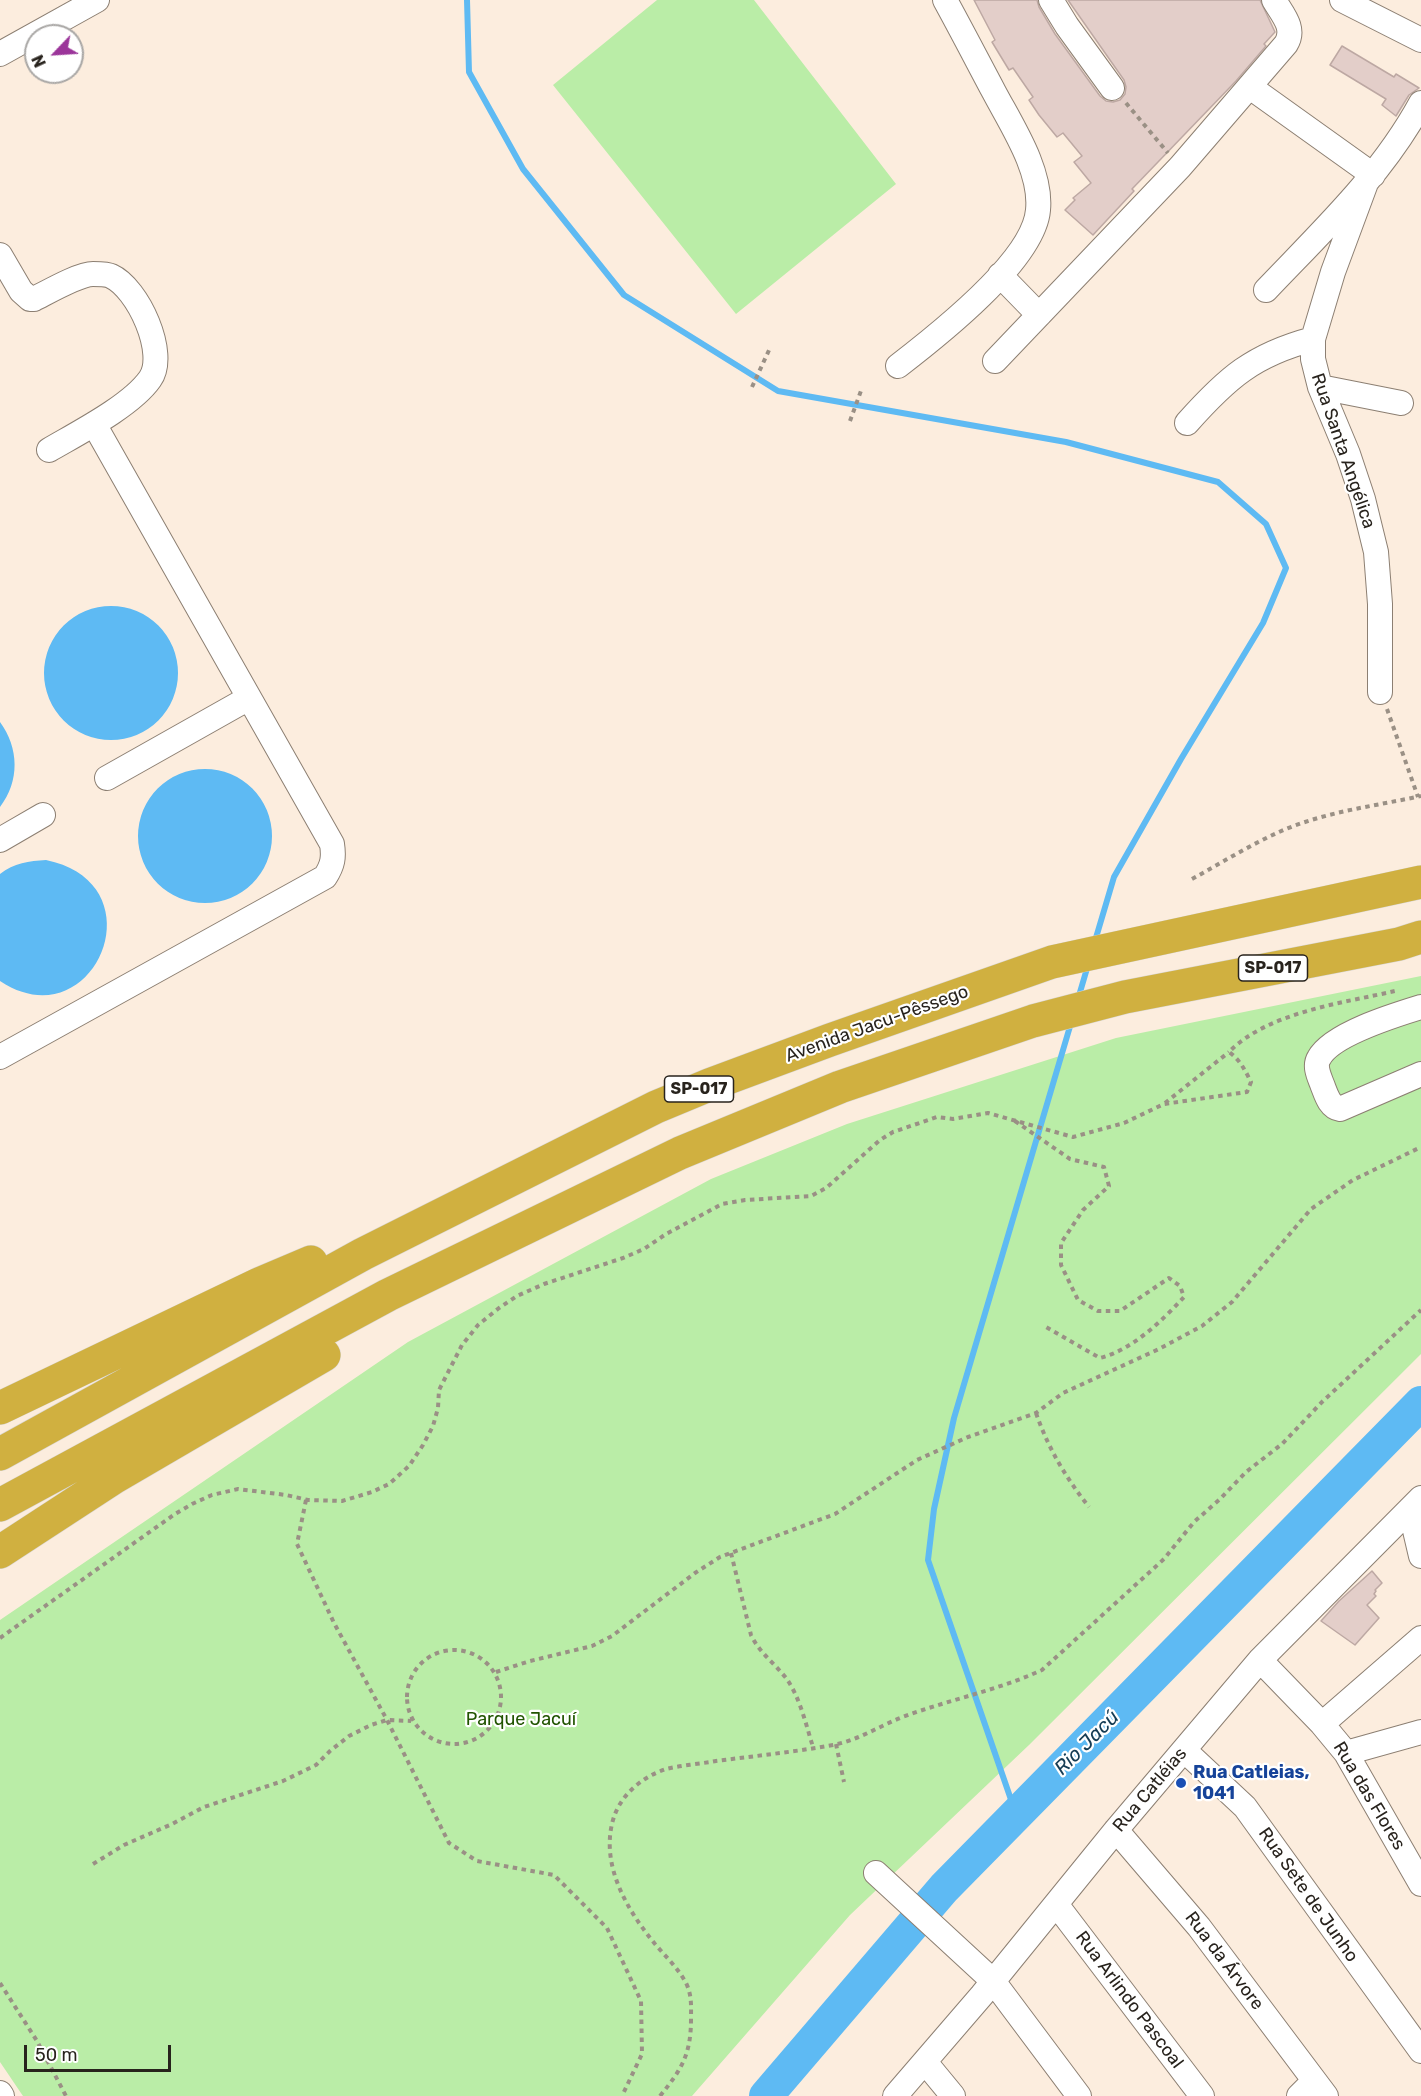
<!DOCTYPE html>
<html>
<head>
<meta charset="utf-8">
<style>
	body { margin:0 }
	#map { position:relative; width:1421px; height:2096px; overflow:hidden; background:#fcedde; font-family:Rubik,sans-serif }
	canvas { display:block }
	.north { position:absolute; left:24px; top:24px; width:60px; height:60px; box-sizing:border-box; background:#fff; border:2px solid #a9a7a5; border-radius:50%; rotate:245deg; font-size:16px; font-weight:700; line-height:24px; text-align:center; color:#28231d }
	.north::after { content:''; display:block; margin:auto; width:21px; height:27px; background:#9b359a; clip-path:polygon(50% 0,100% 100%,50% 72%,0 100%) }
	.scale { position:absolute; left:24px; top:2045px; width:147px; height:27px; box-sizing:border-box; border:3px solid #28231d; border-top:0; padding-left:8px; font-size:18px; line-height:21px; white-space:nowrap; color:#28231d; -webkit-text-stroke:4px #fff; paint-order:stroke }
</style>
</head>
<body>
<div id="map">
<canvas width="1421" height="2096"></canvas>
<div class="north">N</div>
<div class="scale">50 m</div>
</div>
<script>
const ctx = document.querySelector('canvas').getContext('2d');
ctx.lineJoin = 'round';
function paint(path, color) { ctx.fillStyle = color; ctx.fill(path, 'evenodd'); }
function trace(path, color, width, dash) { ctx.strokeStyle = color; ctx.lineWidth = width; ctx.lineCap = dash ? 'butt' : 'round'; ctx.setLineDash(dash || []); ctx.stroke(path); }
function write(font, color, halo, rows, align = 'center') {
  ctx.font = font + ' Rubik,sans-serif'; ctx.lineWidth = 4.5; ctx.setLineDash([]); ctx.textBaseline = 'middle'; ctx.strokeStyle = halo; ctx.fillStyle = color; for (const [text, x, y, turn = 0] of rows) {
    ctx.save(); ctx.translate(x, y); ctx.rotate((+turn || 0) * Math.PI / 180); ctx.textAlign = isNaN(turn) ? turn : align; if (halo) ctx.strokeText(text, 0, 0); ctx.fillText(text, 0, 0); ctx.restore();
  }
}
const green = new Path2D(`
	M657 0H754L896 184 736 314 553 85Z
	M1421 976V1354L1029 1745 850 1915 692 2096H23L0 2062V1620L408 1342 711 1179 847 1124 1116 1038Z`);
const water = new Path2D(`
	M44 673a67 67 0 1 1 134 0a67 67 0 1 1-134 0Z
	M0 722C19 748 20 781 0 807Z
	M138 836a67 67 0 1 1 134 0a67 67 0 1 1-134 0Z
	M46 860C162 884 93 1043 0 981V874C14 863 29 861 46 860Z`);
const stream = new Path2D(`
	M467 0 469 72 523 169 624 295 778 391 1066 442 1218 482 1266 524 1286 568 1263 623 1181 759 1114 877 1095 941
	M1078 999 1088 965
	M1016 1814 928 1560 934 1509 954 1418 1071 1023`);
const river = new Path2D(`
	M766 2096 944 1888 1421 1403`);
const building = new Path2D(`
	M974 0H1037L1039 7 1055 34 1100 96 1106 101 1113 102 1120 100 1125 94 1126 87 1124 80 1068 0H1260L1275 32 1264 44 1266 46 1236 81 1132 189 1134 191 1093 235 1065 210 1075 200 1073 198 1091 183 1074 162 1082 156 1063 133 1057 137 1039 115 1029 100 1033 97 1013 68 1009 70 992 42 995 40Z
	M1342 46 1394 77 1396 74 1419 88 1409 95 1396 116 1382 105 1386 99 1330 65Z
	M1372 1571 1382 1583 1375 1590 1376 1591 1374 1594 1376 1596 1367 1605 1379 1618 1355 1645 1321 1621 1339 1601Z`);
const path = new Path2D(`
	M1126 103 1168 153
	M752 387 770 348
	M850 421 862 388
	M1387 709 1418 797
	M1192 879C1223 862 1253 843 1286 829 1330 811 1375 806 1421 796
	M1165 1103 1229 1052
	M1015 1121 1070 1159 1104 1167 1109 1186 1083 1210 1061 1243V1265L1078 1300 1098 1311H1120L1169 1278 1180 1286 1184 1297C1162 1321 1132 1350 1100 1358L1046 1327
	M1036 1413C1048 1448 1066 1478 1089 1507
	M306 1500 297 1544 334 1623 387 1720 449 1843 477 1861 554 1875 607 1928 641 2001 642 2054 622 2096
	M731 1553 751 1635C759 1652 774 1663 786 1678 800 1697 806 1725 813 1747
	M0 1638 175 1514 192 1504 212 1495 238 1489 286 1495 308 1500 342 1501 372 1492 389 1484 409 1466 423 1445 433 1426 438 1408 439 1390 462 1345 478 1325 499 1308 517 1296 544 1284 623 1258 644 1249 666 1234 722 1204 745 1200 811 1196 826 1188 880 1140 893 1132 937 1117 953 1119 988 1113 1073 1137 1124 1123 1164 1104 1247 1092 1251 1082C1245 1070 1240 1060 1229 1052 1268 1012 1343 1003 1395 991
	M407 1697a47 47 0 1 1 94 0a47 47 0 1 1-94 0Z
	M496 1672 530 1661 592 1646 612 1636 695 1573 720 1557 835 1514 917 1460 968 1437 1036 1413 1063 1393 1159 1349 1202 1326 1232 1302 1311 1209 1353 1180 1421 1147
	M836 1744 844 1782
	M93 1864 124 1845 172 1824 204 1807 283 1781 316 1765 330 1751 349 1736 371 1725 387 1720 411 1721
	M0 1983 37 2041 66 2096
	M660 2096C682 2069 691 2054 691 2019 691 2006 692 1995 686 1983 678 1968 666 1957 655 1944 628 1911 600 1866 613 1820 620 1795 642 1777 666 1769 682 1765 700 1764 716 1761 755 1756 794 1752 833 1745 856 1741 878 1727 900 1718 947 1700 996 1691 1042 1670L1164 1559 1194 1522 1220 1499 1246 1472 1282 1444 1323 1401 1421 1310`);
const minor = new Path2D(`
	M1051 0 1067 26 1112 88
	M1342 0 1421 40
	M0 54 97 0
	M1250 87 1373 175
	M1366 183 1333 272 1313 339V359L1320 387 1348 454 1363 499 1376 552 1380 604V692
	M0 255 21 291 30 299H34C48 292 79 274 93 274 98 274 107 274 111 276 138 288 168 354 150 379 131 406 78 433 49 450
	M1000 275 1039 315
	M1266 290C1322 231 1382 175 1421 103
	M995 361 1180 167 1286 44C1296 28 1282 14 1274 0
	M898 366C937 336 1034 260 1038 210 1042 171 1012 126 994 92 978 62 962 31 945 0
	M1320 387 1401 403
	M1187 423C1227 378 1253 355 1313 339
	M107 778 249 698
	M0 840 43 815
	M1421 1007C1395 1015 1332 1034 1319 1058 1314 1066 1319 1076 1322 1084 1326 1094 1329 1107 1340 1109L1421 1074
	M0 1057 325 877C333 865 334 857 332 844L94 424
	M1410 1509 1421 1556
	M1260 1660 1322 1724 1346 1753 1421 1884
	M1322 1724 1421 1638
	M1184 1750 1245 1807 1421 2051
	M1346 1753 1421 1732
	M1116 1830 1199 1927 1326 2096
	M876 1873 993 1981 1079 2096
	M1056 1904 1202 2096
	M925 2062 953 2096
	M0 2093 2 2096
	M895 2096 982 1995 1116 1830 1260 1660 1421 1498
	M1299 2096 1314 2081`);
const highway = new Path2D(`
	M0 1408 259 1284 311 1262
	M0 1454 363 1254 656 1107 709 1085 830 1040 1052 962 1421 882
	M0 1505 388 1295 680 1153 840 1087 1033 1021 1125 997 1399 944 1421 937
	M0 1552 115 1477 324 1355`);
const markers = [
	[1181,1783,6,"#1a4fb4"]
];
const shields = [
	[1273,968,69],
	[699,1089,69]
];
const shieldNames = [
	["SP-017",1273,968],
	["SP-017",699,1089]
];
const streetNames = [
	["Rua Santa Angélica",1343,451,71],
	["Avenida Jacu-Pêssego",877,1024,-20],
	["Rua Catléias",1150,1790,-50],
	["Rua das Flores",1369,1796,59],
	["Rua Sete de Junho",1308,1895,55],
	["Rua da Árvore",1224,1961,53],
	["Rua Arlindo Pascoal",1129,2000,53]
];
const parkNames = [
	["Parque Jacuí",521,1720]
];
const transitNames = [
	["Rua Catleias,",1193,1773],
	["1041",1193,1794]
];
const waterNames = [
	["Rio Jacú",1087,1743,-45]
];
paint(green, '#baeda7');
paint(water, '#5ebaf3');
trace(stream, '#5ebaf3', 6);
trace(river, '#5ebaf3', 34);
paint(building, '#e3cec9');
trace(building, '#bda8a3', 1.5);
trace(minor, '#8c7f72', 26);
trace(highway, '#d8d7d6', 34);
trace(path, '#9a9085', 4, [4.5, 4.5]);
trace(minor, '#fff', 24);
trace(highway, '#d0b040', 33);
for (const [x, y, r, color] of markers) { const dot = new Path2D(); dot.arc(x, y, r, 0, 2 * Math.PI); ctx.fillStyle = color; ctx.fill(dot); trace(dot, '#fff', 2); }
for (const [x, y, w] of shields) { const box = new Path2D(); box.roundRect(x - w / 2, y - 13, w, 26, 4.5); ctx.fillStyle = '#fff'; ctx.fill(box); trace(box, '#28231d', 1.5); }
write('bold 16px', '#28231d', null, shieldNames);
write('18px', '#28231d', '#fff', streetNames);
write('18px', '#215401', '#fff', parkNames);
write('bold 18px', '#164399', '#fff', transitNames, 'left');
write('italic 20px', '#153c54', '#fff', waterNames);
</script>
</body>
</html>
